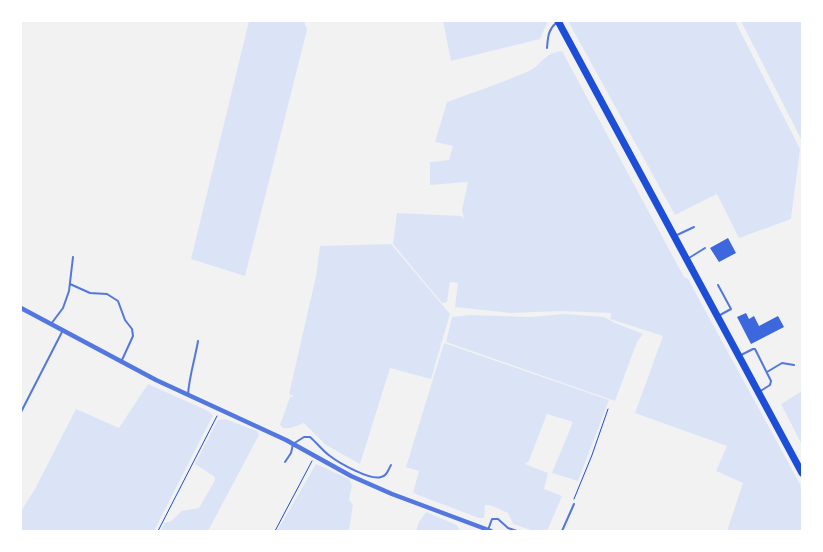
<!DOCTYPE html>
<html>
<head>
<meta charset="utf-8">
<style>
	body { margin:0 }
	#map { position:relative; width:823px; height:552px; overflow:hidden; background:#f2f2f2; font-family:"DM Sans",sans-serif }
	canvas { display:block }
	.frame { position:absolute; inset:0; border:22px solid #fff; pointer-events:none }
</style>
</head>
<body>
<div id="map">
<canvas width="823" height="552"></canvas>
<div class="frame"></div>
</div>
<script>
const ctx = document.querySelector('canvas').getContext('2d');
ctx.lineJoin = 'round';
function paint(path, color) { ctx.fillStyle = color; ctx.fill(path, 'evenodd'); }
function trace(path, color, width, dash) { ctx.strokeStyle = color; ctx.lineWidth = width; ctx.lineCap = dash ? 'butt' : 'round'; ctx.setLineDash(dash || []); ctx.stroke(path); }
const green = new Path2D(`
	M249 21H304L307 30 245 276 191 259Z
	M443 21H548L540 39 451 61Z
	M568 21H735L800 149 791 219 739 238 717 194 675 215Z
	M741 21H802V141Z
	M562 51 684 277 688 279 800 484 802 493V531H727L743 483 716 471 727 446 635 413 663 336 610 319 611 313 561 311 511 313 455 307 458 283 450 282 447 302 442 303 393 244 397 213 461 216 464 219 462 210 468 182 430 185V162L449 160 453 146 435 142 447 102C474 92 501 83 527 72 542 66 542 53 562 51Z
	M391 244 450 314 431 379 390 368 360 464 326 445 304 423 291 428H283L280 425 290 397 294 396 289 394 316 276 320 246Z
	M564 314 604 317 615 323 643 334 637 342 615 401 446 342 452 317 471 315 531 317Z
	M444 343 609 400 578 481 552 473 573 422 547 414 528 463 525 462 527 465 548 473 544 489 562 496 547 531H534L513 524 508 513 490 505H485L484 518H479L413 493 419 471 406 467Z
	M148 384 206 410 213 415 154 531H21V511L35 489 76 409 119 428Z
	M802 391V445L781 404Z
	M225 419 257 431 259 435 208 531H160L165 523 171 521 182 511 199 508 214 482 215 477 195 464 218 420Z
	M316 464 349 479 352 485 349 500 353 505 349 530 350 531H277Z
	M426 512 457 525 460 531H416L419 522Z`);
const building = new Path2D(`
	M728 238 736 253 719 262 710 248Z
	M746 313 749 319 754 316 759 326 778 316 784 327 751 344 737 317Z`);
const path = new Path2D(`
	M574 499 592 455 608 409
	M158 531 217 416
	M275 531 312 461`);
const service = new Path2D(`
	M547 48C548 37 548 30 556 23
	M677 235 694 227
	M689 258 705 248
	M70 284 90 293 107 294 118 301 125 320 132 329 133 336 122 360
	M718 285 731 309 720 315
	M51 324 63 308 69 291 73 257
	M741 355 753 349H755L771 381 770 385 759 392
	M767 372 782 363 794 365
	M188 395C189 377 195 359 198 341
	M21 412 62 332
	M285 462 291 453 293 444 304 437H310C317 443 323 451 330 456 339 463 371 481 381 477 387 476 388 470 391 465
	M488 530 492 519H498L508 528 517 531
	M562 531 574 504`);
const minor = new Path2D(`
	M21 308 156 380 286 440 351 476 392 494 491 531`);
const primary = new Path2D(`
	M558 21 802 473`);
paint(green, '#dbe4f7');
paint(building, '#3d67dc');
trace(path, '#1d4ed8', 1);
trace(service, '#5277de', 2);
trace(minor, '#5277de', 4.5);
trace(primary, '#1d4ed8', 7);
</script>
</body>
</html>
